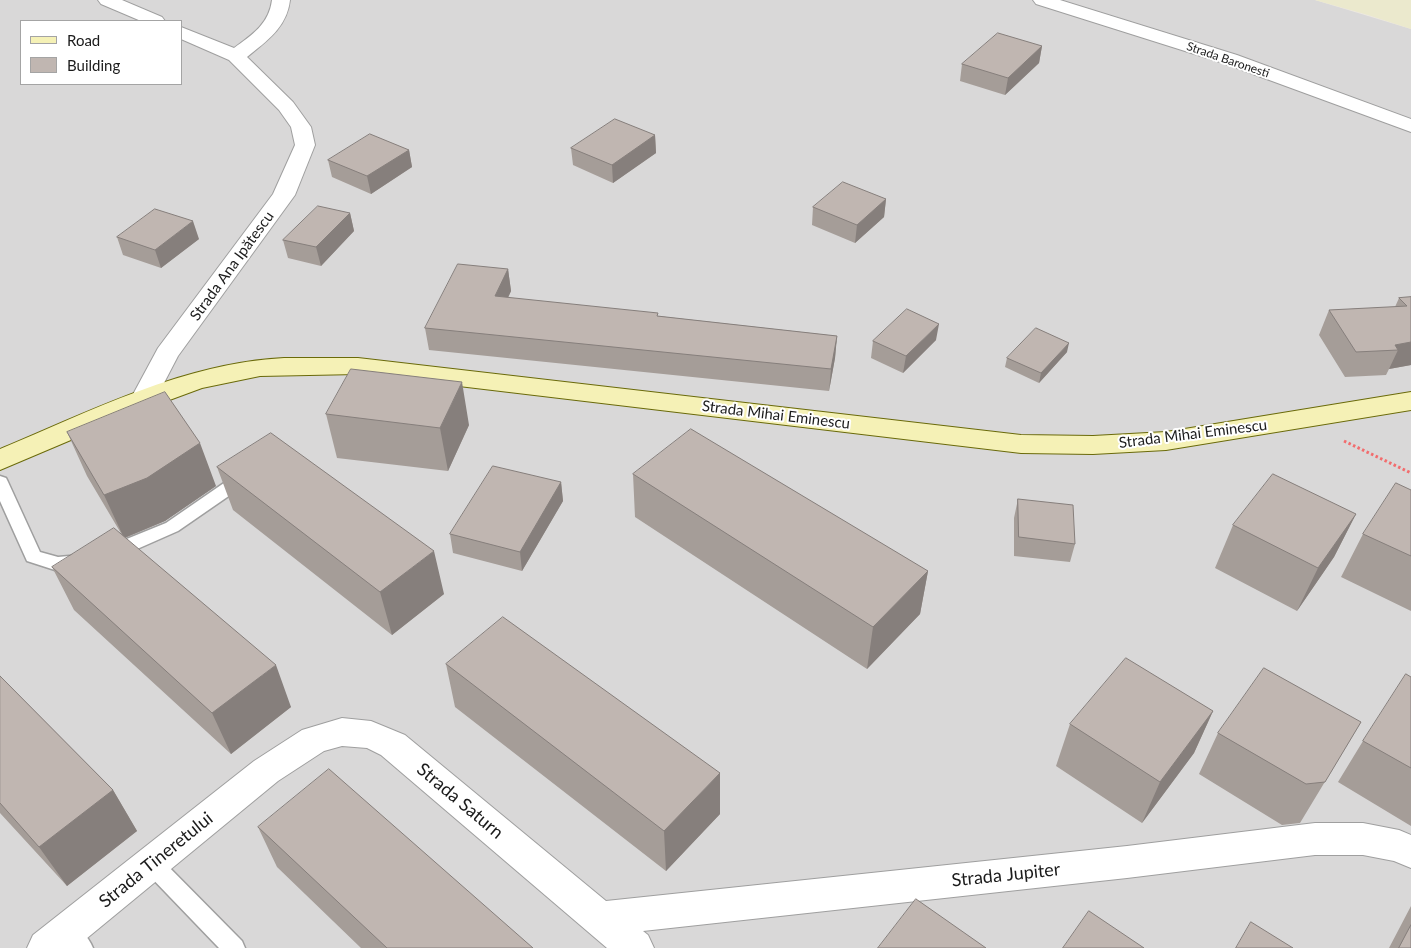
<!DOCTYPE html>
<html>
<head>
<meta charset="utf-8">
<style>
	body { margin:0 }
	#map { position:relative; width:1411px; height:948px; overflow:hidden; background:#ece7e1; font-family:Lato,sans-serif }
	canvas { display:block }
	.legend { position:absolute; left:20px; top:20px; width:162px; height:65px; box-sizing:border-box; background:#fff; border:1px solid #a4a4a4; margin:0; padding:6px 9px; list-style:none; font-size:15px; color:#1b1b1b }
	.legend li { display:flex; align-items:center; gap:10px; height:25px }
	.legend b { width:25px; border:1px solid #a4a4a4 }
</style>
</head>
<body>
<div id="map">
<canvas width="1411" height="948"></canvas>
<ul class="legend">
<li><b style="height:6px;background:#f5f1b6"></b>Road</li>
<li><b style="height:14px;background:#c0b6b1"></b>Building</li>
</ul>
</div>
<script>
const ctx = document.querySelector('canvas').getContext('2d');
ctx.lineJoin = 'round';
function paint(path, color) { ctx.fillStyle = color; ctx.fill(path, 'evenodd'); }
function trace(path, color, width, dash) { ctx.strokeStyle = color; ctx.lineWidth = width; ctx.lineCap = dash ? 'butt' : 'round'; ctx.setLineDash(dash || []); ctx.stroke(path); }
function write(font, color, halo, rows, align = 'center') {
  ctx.font = font + ' Lato,sans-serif'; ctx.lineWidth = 4; ctx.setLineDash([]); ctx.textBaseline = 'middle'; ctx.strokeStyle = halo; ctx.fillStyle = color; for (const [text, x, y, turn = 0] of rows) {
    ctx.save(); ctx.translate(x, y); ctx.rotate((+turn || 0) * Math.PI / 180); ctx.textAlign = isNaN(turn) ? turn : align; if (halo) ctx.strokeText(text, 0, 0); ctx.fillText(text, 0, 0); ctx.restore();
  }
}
const residential = new Path2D(`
	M0 0H1315L1411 29V948H0ZM21 21H181V84H21Z`);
const farmland = new Path2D(`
	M1315 0H1411V29L1368 15Z`);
const path = new Path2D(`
	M1344 441 1411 473`);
const service = new Path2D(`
	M243 472 249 474 251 478 249 482 178 531 119 557 113 558 107 557 104 552 107 547 166 523 237 474Z
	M0 476 6 478 8 482 40 552 58 557 80 555 86 557 89 562 86 567 58 571 27 561 0 501Z
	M151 853 158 856 242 941 245 948H219L144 870 141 863 144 856Z
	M66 921C78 925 88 936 93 948H67L58 938 55 931 58 924Z`);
const minor = new Path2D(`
	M98 0H122L162 17 165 21H141L101 4Z
	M272 0H290C287 27 267 41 247 57L293 102 311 127 315 145 295 195 178 356 152 406 143 409 134 406 130 400 158 348 273 194 295 145 291 127 279 110 229 60 181 39V27L234 48C252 35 269 24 272 0Z
	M1033 0H1060L1237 55 1411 119V132L1223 63 1036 4Z
	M342 718 371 721 405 735 606 901 1127 846 1315 823H1363L1399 830 1411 835V868L1394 861 1363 855H1315L1127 878 643 931 648 935 654 948H607L381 755 367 748 342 746 324 751 278 781 75 948H27L33 935 254 761 302 730Z`);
const secondary = new Path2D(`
	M284 358H358L1021 435 1093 436 1166 432 1411 392V410L1166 450 1093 454 1021 453 358 374 260 376 202 388 137 412 0 470V449C91 411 184 363 284 358Z`);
const wall = new Path2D(`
	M1042 46 1039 63 1005 95 960 81 962 64Z
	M655 135 656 153 613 183 573 165 571 148Z
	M409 150 412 167 371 194 332 177 328 160Z
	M886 199 884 217 855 243 812 225 813 207Z
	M350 213 354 231 321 266 288 258 283 240Z
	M117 237 199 239 161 268 123 255Z
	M508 269 511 291 508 298 658 316 837 336 835 358 829 391 429 350 425 328Z
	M1411 297V365L1389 369 1386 375 1345 377 1319 335 1329 310 1395 307 1399 298Z
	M936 340 903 373 871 358 873 341Z
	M1067 352 1039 383 1005 367 1007 358Z
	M326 414 469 425 448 471 337 458Z
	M67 432 216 486 165 521 125 538 291 707 231 754 74 610 52 567 122 535 87 476Z
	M217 467 444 594 392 635 233 510Z
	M633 474 928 571 920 614 867 669 635 517Z
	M561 482 563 501 522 571 453 553 450 534Z
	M1411 490V611L1341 577 1363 534Z
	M1018 499 1075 544 1070 562 1014 556V518Z
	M1356 514 1334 557 1297 611 1215 568 1233 525Z
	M446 664 720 814 666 871 455 707Z
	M0 676 113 790 137 831 67 886 0 813Z
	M1411 677V826L1338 782 1363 741Z
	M1213 711 1194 753 1142 823 1056 766 1070 724Z
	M1361 722 1300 823 1282 825 1199 774 1218 733Z
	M258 827 533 948H361L277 867Z
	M1411 906V948H1389Z`);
const shadedWall = new Path2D(`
	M1042 46 1039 63 1005 95 1008 78Z
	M655 135 656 153 613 183 612 165Z
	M409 150 412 167 371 194 367 176Z
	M886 199 884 217 855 243 857 225Z
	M350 213 354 231 321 266 316 247Z
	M193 221 199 239 161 268 155 250Z
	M508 269 511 291 498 318 495 296Z
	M939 324 936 340 903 373 906 356Z
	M837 336 835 358 829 391 831 369Z
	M1411 342V365L1389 369 1398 350 1395 345Z
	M1069 343 1067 352 1039 383 1041 373Z
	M462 382 469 425 448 471 440 428Z
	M200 443 216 486 165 521 124 538 104 495Z
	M561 482 563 501 522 571 520 552Z
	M1356 514 1334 557 1297 611 1318 568Z
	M434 551 444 594 392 635 380 592Z
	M928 571 920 614 867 669 873 627Z
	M276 665 291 707 231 754 212 713Z
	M1213 711 1194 753 1142 823 1160 782Z
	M720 773V814L666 871 664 831Z
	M113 790 137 831 67 886 39 847Z`);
const building = new Path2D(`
	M998 33 1042 46 1008 78 962 64Z
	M615 119 655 135 612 165 571 148Z
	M370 134 409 150 367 176 328 160Z
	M843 182 886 199 857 225 813 207Z
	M318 206 350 213 316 247 283 240Z
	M155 209 193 221 155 250 117 237Z
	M458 264 508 269 495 296 658 313 657 316 837 336 831 369 425 328Z
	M1411 297V342L1395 345 1398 350 1356 352 1329 310 1407 306 1399 298Z
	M907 309 939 324 906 356 873 341Z
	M1036 328 1069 343 1041 373 1007 358Z
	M351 369 462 382 440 428 326 414Z
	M165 392 200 443 147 478 104 495 67 432Z
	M691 429 928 571 873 627 633 474Z
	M271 433 434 551 380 592 217 467Z
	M493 466 561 482 520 552 450 534Z
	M1273 474 1356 514 1318 568 1233 525Z
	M1396 483 1411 490V556L1363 534Z
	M1018 499 1073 505 1075 544 1019 537Z
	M114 528 276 665 212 713 52 567Z
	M503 617 720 773 664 831 446 664Z
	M1126 658 1213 711 1160 782 1070 724Z
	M1264 668 1361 722 1325 782 1306 784 1218 733Z
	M1406 674 1411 677V768L1363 741Z
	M0 676 113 790 39 847 0 803Z
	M329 769 533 948H387L258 827Z
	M916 899 986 948H878Z
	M1089 911 1144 948H1063Z
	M1251 922 1293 948H1236Z
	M1411 925V948H1399Z`);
const farStreetnames = [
	["Strada Baronesti",1228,60,19]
];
const streetNames = [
	["Strada Ana Ipătescu",232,266,-54],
	["Strada Mihai Eminescu",776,415,7],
	["Strada Mihai Eminescu",1193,434,-7]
];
const nearStreetnames = [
	["Strada Saturn",460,801,40],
	["Strada Tineretului",156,860,-39],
	["Strada Jupiter",1006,875,-6]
];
paint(residential, '#d9d8d8');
paint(farmland, '#ebe9cd');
trace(service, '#9f9f9f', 3);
trace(minor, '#9f9f9f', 2);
trace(secondary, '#6a6a0a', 2);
trace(path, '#f26d6e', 3, [2.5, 2.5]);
paint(service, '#fff');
paint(minor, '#fff');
paint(secondary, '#f5f1b6');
paint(wall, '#a59d98');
paint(shadedWall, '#867f7c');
paint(building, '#c0b6b1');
trace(building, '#867f7c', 1);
write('12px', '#1b1b1b', '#fff', farStreetnames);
write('15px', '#1b1b1b', '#fff', streetNames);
write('18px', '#1b1b1b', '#fff', nearStreetnames);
</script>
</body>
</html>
